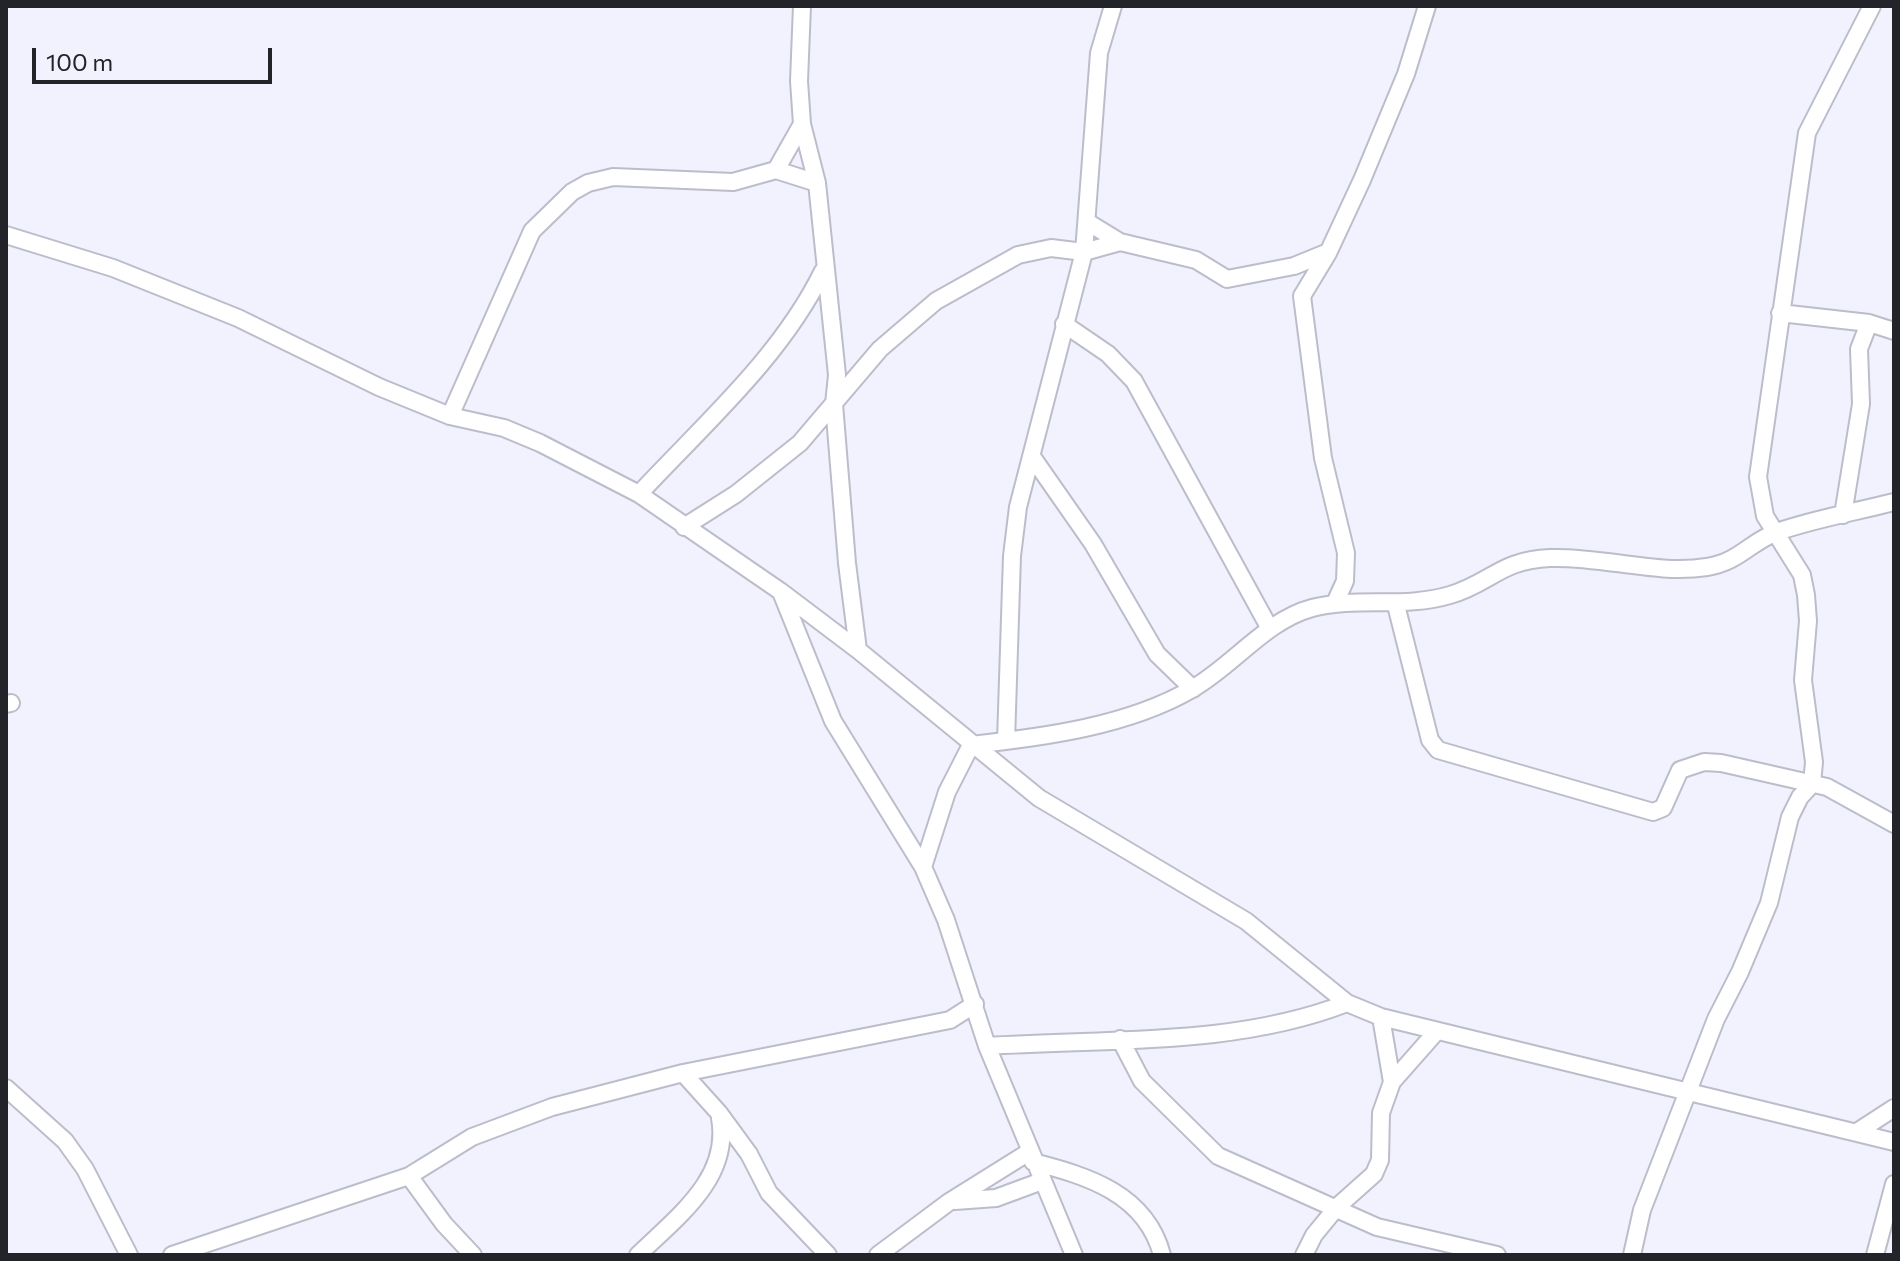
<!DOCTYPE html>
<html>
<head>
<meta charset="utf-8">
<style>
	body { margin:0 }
	#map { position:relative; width:1900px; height:1261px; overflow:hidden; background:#f1f2fd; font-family:Commissioner,sans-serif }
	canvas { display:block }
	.frame { position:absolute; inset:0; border:8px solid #232429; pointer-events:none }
	.scale { position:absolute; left:32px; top:48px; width:240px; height:36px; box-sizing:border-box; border:4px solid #232429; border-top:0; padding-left:10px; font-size:24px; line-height:28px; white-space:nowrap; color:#232429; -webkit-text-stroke:6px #f1f2fd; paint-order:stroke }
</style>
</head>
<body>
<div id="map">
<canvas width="1900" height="1261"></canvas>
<div class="frame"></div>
<div class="scale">100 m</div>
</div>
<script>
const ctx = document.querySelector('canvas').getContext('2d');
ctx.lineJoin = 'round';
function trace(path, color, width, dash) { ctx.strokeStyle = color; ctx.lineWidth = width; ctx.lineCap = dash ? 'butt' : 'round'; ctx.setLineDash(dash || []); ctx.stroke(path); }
const minor = new Path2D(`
	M802 6 799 81 802 124 817 183 837 375 834 404 847 563 858 650
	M776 170 802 124
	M1089 223 1120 242 1196 260 1227 279 1294 266 1326 253
	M6 235 113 268 238 318 379 387 450 416 504 428 540 443 639 494 780 591 858 650 1039 798 1246 921 1347 1003 1381 1017 1894 1142
	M1780 313 1869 323 1894 331
	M1064 324 1108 354 1134 381 1270 629
	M450 416 532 231 572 192 588 183 613 177 733 182 776 170 817 183
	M1033 458 1093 544 1157 654 1193 689
	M639 494C704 424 781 357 823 271
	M1843 515 1861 404 1859 349 1869 323
	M684 527 736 494 800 443 880 349 936 301 1018 255 1051 248 1084 252 1120 242
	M781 592 833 721 923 867 946 920 987 1046 1074 1255
	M1335 603 1345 581 1346 553 1323 458 1302 296 1328 253 1362 180 1406 74 1427 6
	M1396 605 1430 740 1438 750 1653 812 1663 808 1680 770 1704 762 1721 763 1827 787 1894 824
	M6 704 11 703
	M1006 741 1012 556 1018 507 1084 252 1099 53 1113 6
	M923 867 947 792 971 745C1045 737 1128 726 1192 689 1234 665 1265 621 1312 608 1359 596 1403 609 1450 595 1491 583 1500 560 1550 558 1603 556 1655 575 1707 567 1739 562 1750 542 1777 532 1814 519 1855 512 1894 502
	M1381 1017 1392 1082
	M1120 1039 1142 1081 1218 1156 1377 1227 1497 1255
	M987 1046C1106 1038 1234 1047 1347 1003
	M683 1073 719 1113 749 1154 769 1193 828 1255
	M6 1088 65 1141 85 1169 129 1255
	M1857 1132 1894 1108
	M1033 1162C1088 1176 1146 1194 1162 1255
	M409 1176 444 1224 473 1255
	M955 1201 996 1198 1042 1181
	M172 1255 409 1176 472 1137 552 1107 683 1073 950 1020 975 1004
	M638 1255C677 1217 731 1178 720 1118
	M878 1255 949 1202 1029 1152
	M1304 1255 1314 1235 1337 1207 1374 1174 1380 1160 1381 1113 1392 1082 1437 1031
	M1632 1255 1642 1210 1716 1019 1740 972 1769 903 1790 817 1800 797 1812 784 1814 762 1803 680 1808 621 1806 595 1802 575 1765 516 1758 477 1807 133 1872 6
	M1875 1255 1894 1184`);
trace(minor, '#bcbdca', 20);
trace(minor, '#fff', 16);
</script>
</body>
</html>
